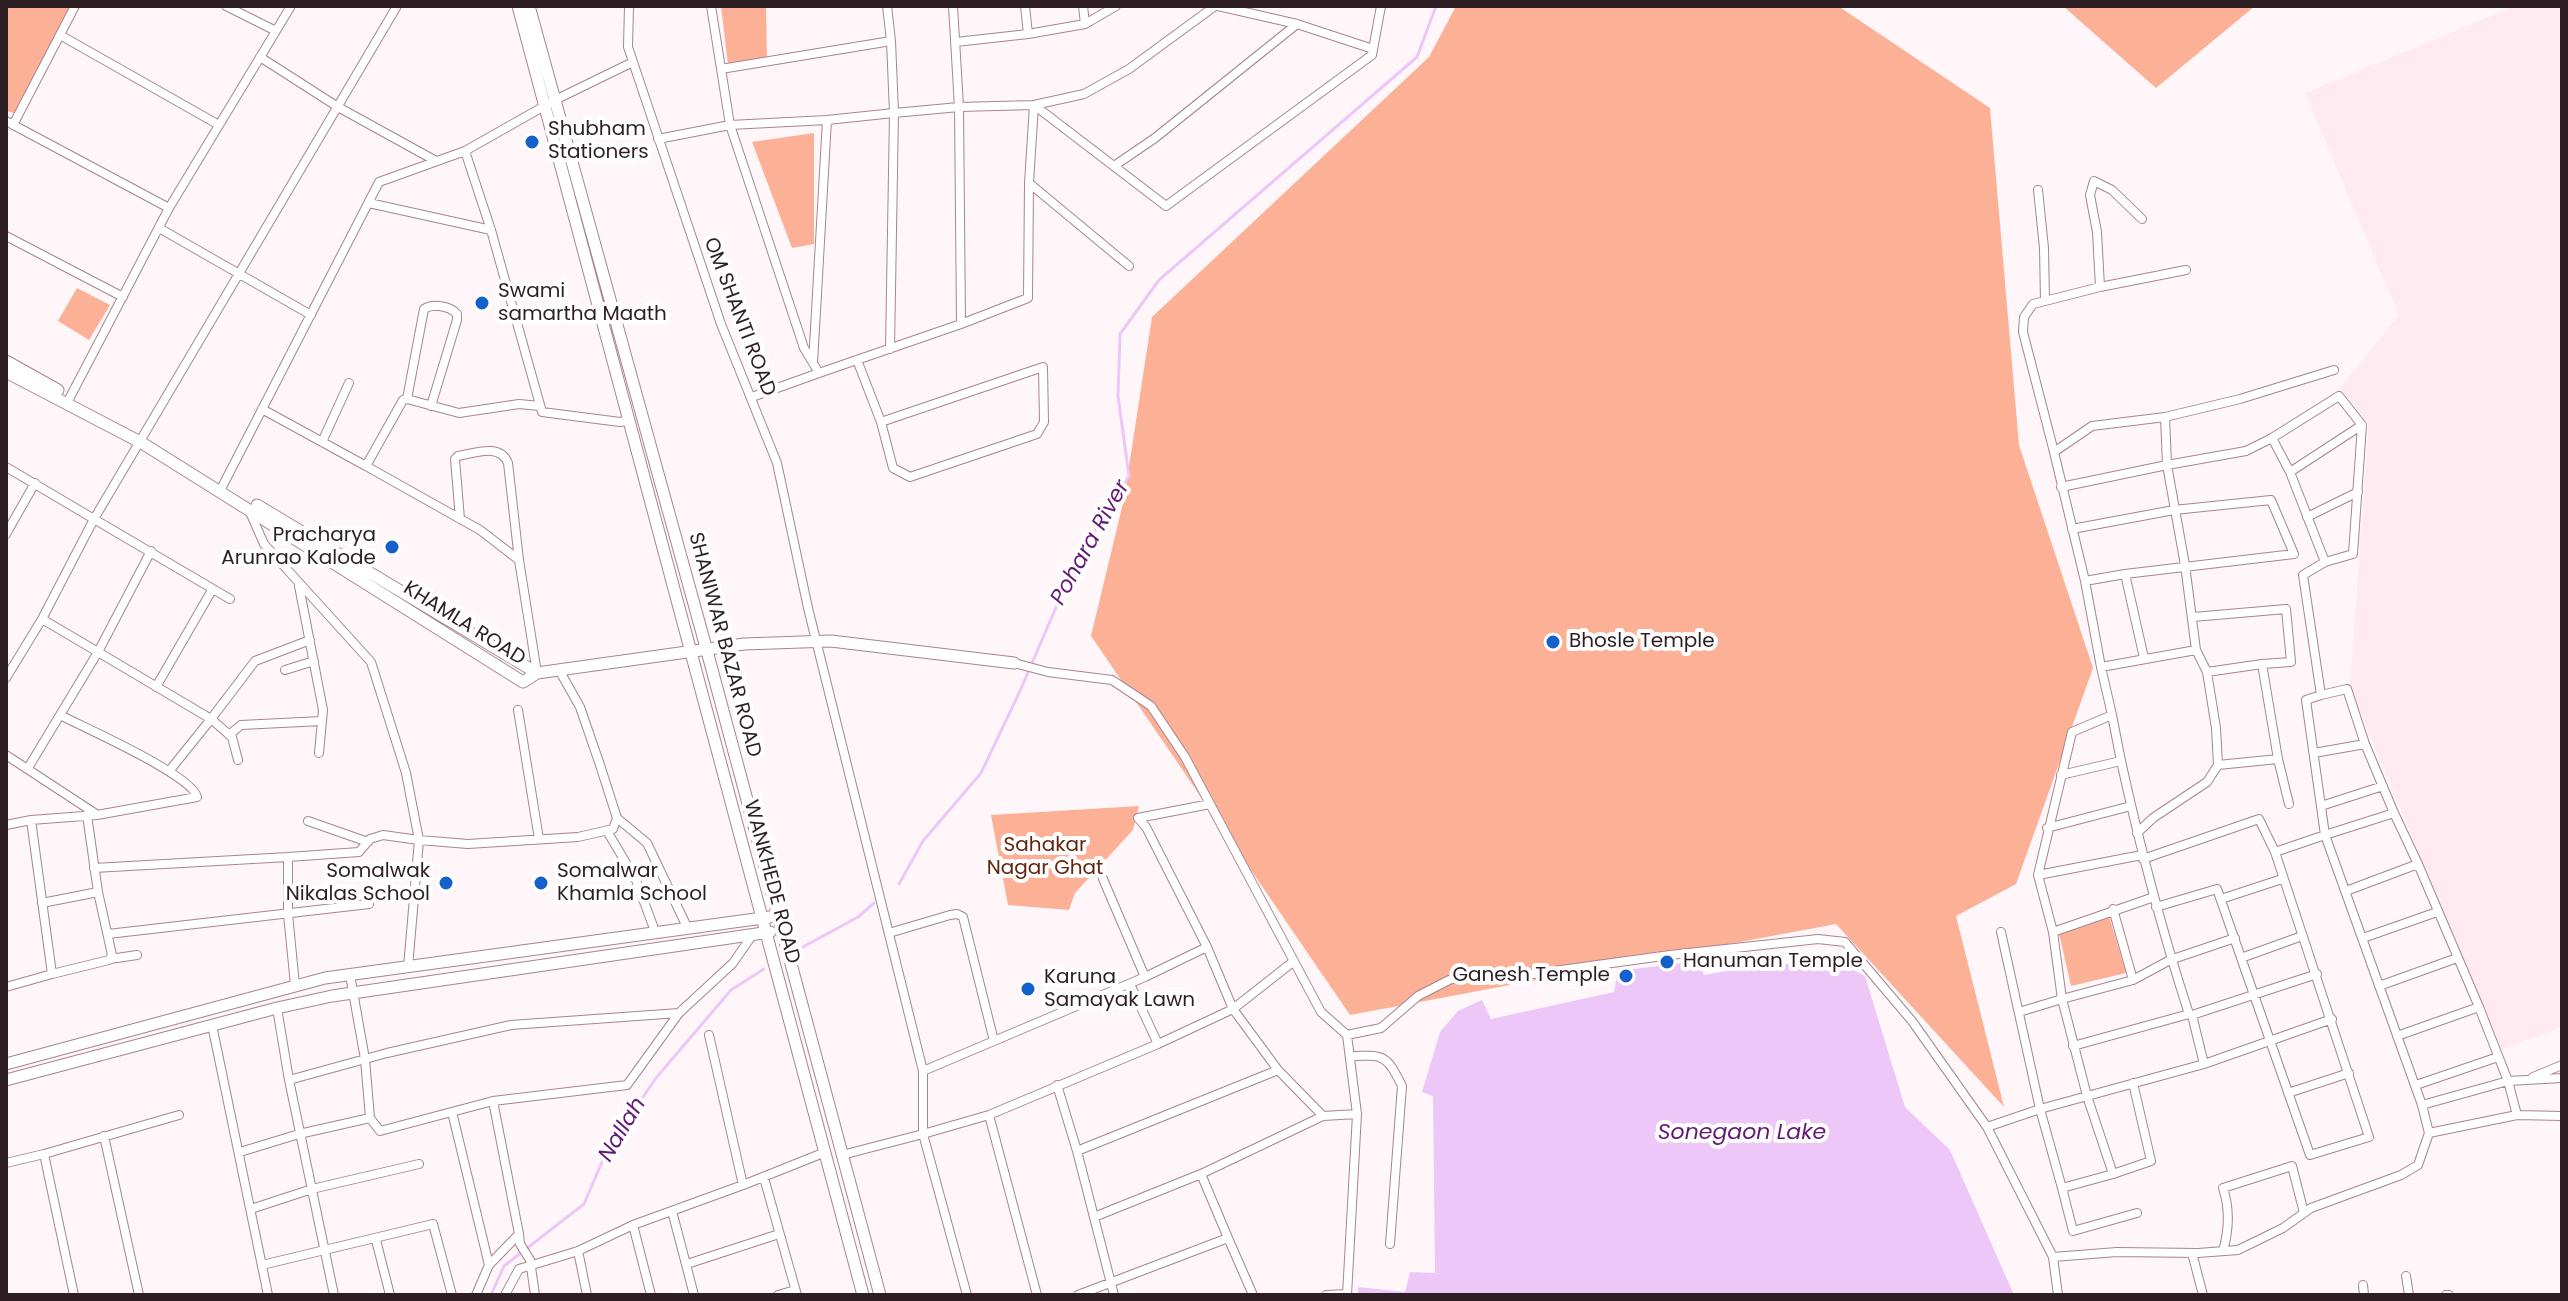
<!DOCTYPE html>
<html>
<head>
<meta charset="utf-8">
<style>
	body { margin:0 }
	#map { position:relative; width:2568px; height:1301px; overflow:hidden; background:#fef6f8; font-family:Poppins,sans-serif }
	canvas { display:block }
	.frame { position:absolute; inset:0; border:8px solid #2d1e23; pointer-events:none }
</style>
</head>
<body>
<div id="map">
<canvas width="2568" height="1301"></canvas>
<div class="frame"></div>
</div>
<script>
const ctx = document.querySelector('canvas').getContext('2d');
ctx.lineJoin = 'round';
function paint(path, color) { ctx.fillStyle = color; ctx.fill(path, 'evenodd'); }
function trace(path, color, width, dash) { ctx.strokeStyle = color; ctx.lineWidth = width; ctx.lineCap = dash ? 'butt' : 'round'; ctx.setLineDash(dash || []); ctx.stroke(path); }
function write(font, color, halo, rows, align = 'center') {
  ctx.font = font + ' Poppins,sans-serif'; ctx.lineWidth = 8; ctx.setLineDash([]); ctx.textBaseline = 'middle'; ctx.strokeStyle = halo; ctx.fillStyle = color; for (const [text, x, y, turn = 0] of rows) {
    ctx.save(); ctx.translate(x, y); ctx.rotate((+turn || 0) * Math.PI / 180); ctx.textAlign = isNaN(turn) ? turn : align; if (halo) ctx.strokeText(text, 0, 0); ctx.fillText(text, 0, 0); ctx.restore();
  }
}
const built = new Path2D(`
	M2516 6H2562V1027L2501 1050 2350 687 2369 423 2340 388 2399 315 2305 93Z`);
const green = new Path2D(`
	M6 6H71L14 113 6 111Z
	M721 6H766L767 59 728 64Z
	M1456 6H1838L1990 108 2019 445 2093 668 2016 884 1956 916 2004 1107 1836 924 1350 1015 1091 636 1124 499 1152 317 1429 57Z
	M2063 6H2255L2156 88Z
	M814 133V244L792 248 752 142Z
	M77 288 110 305 89 340 58 321Z
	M1139 806 1133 830 1075 893 1069 910 1008 905 991 815Z
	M2109 916 2126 973 2071 986 2059 933Z`);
const water = new Path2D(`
	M1699 961 1704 975 1772 963 1848 967 1865 976 1905 1107 1950 1150 2014 1295H1358V1287L1405 1292 1410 1272 1435 1273 1433 1096 1422 1092 1440 1032 1458 1011 1482 1000 1491 1019 1614 992 1618 971Z`);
const stream = new Path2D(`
	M899 884 923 841 981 773 1020 691 1076 561 1129 476 1118 396 1120 334 1159 280 1417 57 1436 6
	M799 949 858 917 874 903
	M491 1295 504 1266 584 1204 608 1148 656 1078 731 990 764 969`);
const street = new Path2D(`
	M226 6 276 31
	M629 6 628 47 721 324 777 463 808 608 923 1071V1134L842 1155
	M711 6 730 125 827 120
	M887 6 891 41 894 113 959 107 1034 105 1084 94 1129 69 1215 6
	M953 6 959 107 961 324
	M1083 6 1085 24
	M1297 24 1373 49
	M1028 34 1085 24 1116 6
	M60 35 219 125
	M956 42 1028 34 1025 6
	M260 57 338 107 436 161
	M721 69 891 41
	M6 121 169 208
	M13 125 75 6
	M658 139 730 125 804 348 819 373 752 397
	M465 151 491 230 542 412 620 422 630 420
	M1114 166 1155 138 1297 24 1218 6
	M1029 183 1034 105 1166 206 1372 55 1381 6
	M2038 190 2044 248 2045 301 2100 287 2186 270
	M369 203 491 230
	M159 228 311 315
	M6 236 123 297
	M2100 287 2097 232 2090 195 2094 181 2112 190 2142 219
	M2045 301 2033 304 2024 317 2023 332 2054 452
	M857 360 881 422 1043 367 1044 422 1037 434 910 477 893 468 881 422
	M813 363 827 120 894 113 890 349
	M819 373 961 324 1028 298 1029 183 1129 266
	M407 399 424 309C433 303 450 306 457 314V320L431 406
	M67 403 169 208 291 6
	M262 409 366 466
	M2272 438 2246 451 2167 465 2165 417 2240 399 2334 370
	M322 442 349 383
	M6 467 94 519 397 6
	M2061 487 2167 465 2185 565 2196 650
	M220 491 379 182 465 151 555 100 633 62
	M249 510 264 544 371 662 406 773 419 840 383 835 370 839 359 852 288 857
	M2307 517 2358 492
	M460 519 455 459 458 456C476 453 500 443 508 463L519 560
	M2072 529 2174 510 2271 500 2294 554 2125 574
	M6 534 35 483
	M151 551 98 652 211 719 170 770
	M2325 562 2353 554 2362 425
	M2085 581 2125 574 2144 658
	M299 586 323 710 319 753
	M2193 617 2286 609 2291 662 2262 664 2278 759 2289 804
	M1014 663 1048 672 1112 680 1151 706 1185 757 1321 1012 1347 1035 1381 1028 1418 996 1449 980 1479 972 1525 975 1670 955 1818 939 1845 942 1912 1021 1987 1127 2040 1109 2204 1064 2332 1019
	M2101 667 2112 715
	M285 670 314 661
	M2207 672 2262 664
	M537 673 519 560 480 530 366 466 403 400 407 399 459 413 519 404 540 406
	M6 678 42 619 94 519 230 599
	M156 687 212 590
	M518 710 539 839
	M229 735 241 725 322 721
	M2314 753 2365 744
	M6 755 96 814
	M238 760 232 737 211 719 255 661 310 640
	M2121 761C2140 847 2162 931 2189 1014L2192 1015 2204 1064
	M2218 765 2278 759
	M28 768 98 652 42 619
	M2061 775 2121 761 2112 715 2072 732 2038 875 2053 932 2062 999 2133 980 2113 909
	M2321 806 2383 786
	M617 818 647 843 688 929
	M308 821 368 842
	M6 825 31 820 97 815 197 797C192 775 85 728 60 715
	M2047 828 2131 806
	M607 831 636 880 656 934
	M2137 833 2153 818 2207 782 2218 765 2216 728 2207 672 2196 650 2101 667 2085 581 2054 452 2092 426 2165 417
	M2143 859 2259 819 2275 852
	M94 868 288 857V914L295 985
	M2038 875 2142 855
	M1103 879 1145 977
	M2346 891 2418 864 2394 813
	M2221 899 2282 879
	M42 903 98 892
	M2156 907 2217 889 2310 1155 2369 1137 2275 852 2325 835 2306 700 2321 695 2303 575 2325 562 2290 472 2272 438 2339 396 2362 425 2290 472
	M2001 932 2040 1109 2062 1188 2113 1174 2087 1096 2062 999 2019 1012
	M2053 932 2154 897
	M889 933 950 915 957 914 963 917 994 1041
	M108 934 369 904
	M2363 938 2437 912
	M2241 958 2302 936
	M110 959 137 955
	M1294 961 1233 1009 1278 1070 1323 1116 1357 1114 1347 1035
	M408 967 419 840 468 844 578 837 613 829 617 818 600 765 580 707 559 670
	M52 974 109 960 112 955 98 892 87 815
	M2133 980 2170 960 2235 938
	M1130 984 1158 1044
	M2379 986 2457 958
	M6 987 52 974 31 820
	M2479 1007 2508 1081 2517 1115
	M277 1008 289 1080 387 1053 511 1025 679 1013 733 963 751 937
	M2192 1015 2317 974
	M212 1025 268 1295
	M709 1035 743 1185 823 1153
	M2397 1036 2479 1007 2418 864
	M2073 1046 2189 1014
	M1350 1056C1384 1055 1386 1054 1402 1086L1390 1244
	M923 1071 1145 977 1207 947
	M2533 1077 2562 1065
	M289 1080 334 1295
	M1057 1085 1077 1151 1114 1295
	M2416 1085 2498 1057
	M2288 1093 2349 1073
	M2422 1105 2508 1081 2562 1078
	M452 1112 489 1265 476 1295
	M989 1115 1037 1295
	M370 1118 380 1131 493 1101 627 1085 679 1013
	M1987 1127 2053 1257 2058 1295
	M2429 1133 2517 1115 2562 1116
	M104 1136 139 1295
	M1077 1151 1278 1070
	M240 1152 299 1134 370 1118 365 1059 350 975
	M44 1154 179 1115
	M6 1163 44 1154 74 1295
	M2113 1174 2151 1161 2133 1083
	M764 1178 797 1295
	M2062 1188 2073 1231 2137 1213
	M251 1209 312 1189 419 1164
	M672 1211 694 1295
	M1094 1217 1201 1174
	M633 1225 651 1295
	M519 1234 520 1244 530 1260 535 1295
	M1228 1238 1253 1295
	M376 1240 390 1295
	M578 1251 587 1295
	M2223 1251C2229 1230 2230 1209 2223 1188L2292 1166 2304 1213
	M2192 1253 2203 1295
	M2053 1257 2117 1252 2198 1253 2238 1250 2283 1228 2311 1208 2401 1175 2418 1165 2429 1133 2422 1105 2325 835 2394 813 2365 744 2347 689 2321 695
	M687 1264 779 1234
	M262 1265 433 1224 452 1295
	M489 1265 519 1234 493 1101
	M2406 1276 2409 1295
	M2363 1285 2364 1295
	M505 1295 519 1269 578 1251 633 1225 743 1185
	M778 1295 795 1290
	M967 1295 923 1134 989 1115 1158 1044 1233 1009 1207 947 1146 827 1138 818 1210 804
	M1078 1295 1228 1238 1201 1174 1323 1116
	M1326 1295 1347 1294
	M1347 1295 1357 1114
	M2446 1295H2449`);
const secondary = new Path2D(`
	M518 6 863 1295
	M529 6 707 651 880 1295
	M6 361 58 390
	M6 372 142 443 523 682 537 673 744 644 831 641 1014 663
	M257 505 537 673
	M6 1064 325 978 770 917
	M6 1080 277 1008 332 996 770 932`);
const markers = [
	[532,142,8,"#1461cb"],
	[482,303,8,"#1461cb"],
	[392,547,8,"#1461cb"],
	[1553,642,8,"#1461cb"],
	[446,883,8,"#1461cb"],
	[541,883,8,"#1461cb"],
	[1667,962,8,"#1461cb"],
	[1626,976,8,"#1461cb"],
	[1028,989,8,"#1461cb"]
];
const poiNames = [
	["Shubham",548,130],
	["Stationers",548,153],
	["Swami",498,292],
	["samartha Maath",498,315],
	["Pracharya",376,536,"right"],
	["Arunrao Kalode",376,559,"right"],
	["Bhosle Temple",1569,642],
	["Somalwak",430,872,"right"],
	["Nikalas School",430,895,"right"],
	["Somalwar",557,872],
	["Khamla School",557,895],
	["Hanuman Temple",1683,962],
	["Ganesh Temple",1610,976,"right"],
	["Karuna",1044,978],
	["Samayak Lawn",1044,1001]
];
const streetNames = [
	["OM SHANTI ROAD",739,317,69],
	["KHAMLA ROAD",464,624,32],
	["SHANIWAR BAZAR ROAD",724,645,75],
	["WANKHEDE ROAD",771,882,75]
];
const parkNames = [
	["Sahakar",1045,846],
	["Nagar Ghat",1045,869]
];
const waterNames = [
	["Pohara River",1091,543,-61],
	["Nallah",623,1130,-59],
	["Sonegaon Lake",1742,1133]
];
paint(built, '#feeaf0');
paint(green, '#fcb096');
paint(water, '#edc7f7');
trace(stream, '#edc7f7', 3);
trace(street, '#a8848e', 10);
trace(secondary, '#a8848e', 13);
trace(street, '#fff', 8);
trace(secondary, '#fff', 11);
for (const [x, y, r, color] of markers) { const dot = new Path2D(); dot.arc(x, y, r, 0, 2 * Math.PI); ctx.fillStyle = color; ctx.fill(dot); trace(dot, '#fff', 3); }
write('20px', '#2d1e23', '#fff', poiNames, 'left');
write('20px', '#2d1e23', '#fff', streetNames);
write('20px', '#62250e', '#fff', parkNames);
write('italic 22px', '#641876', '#fff', waterNames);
</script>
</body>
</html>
